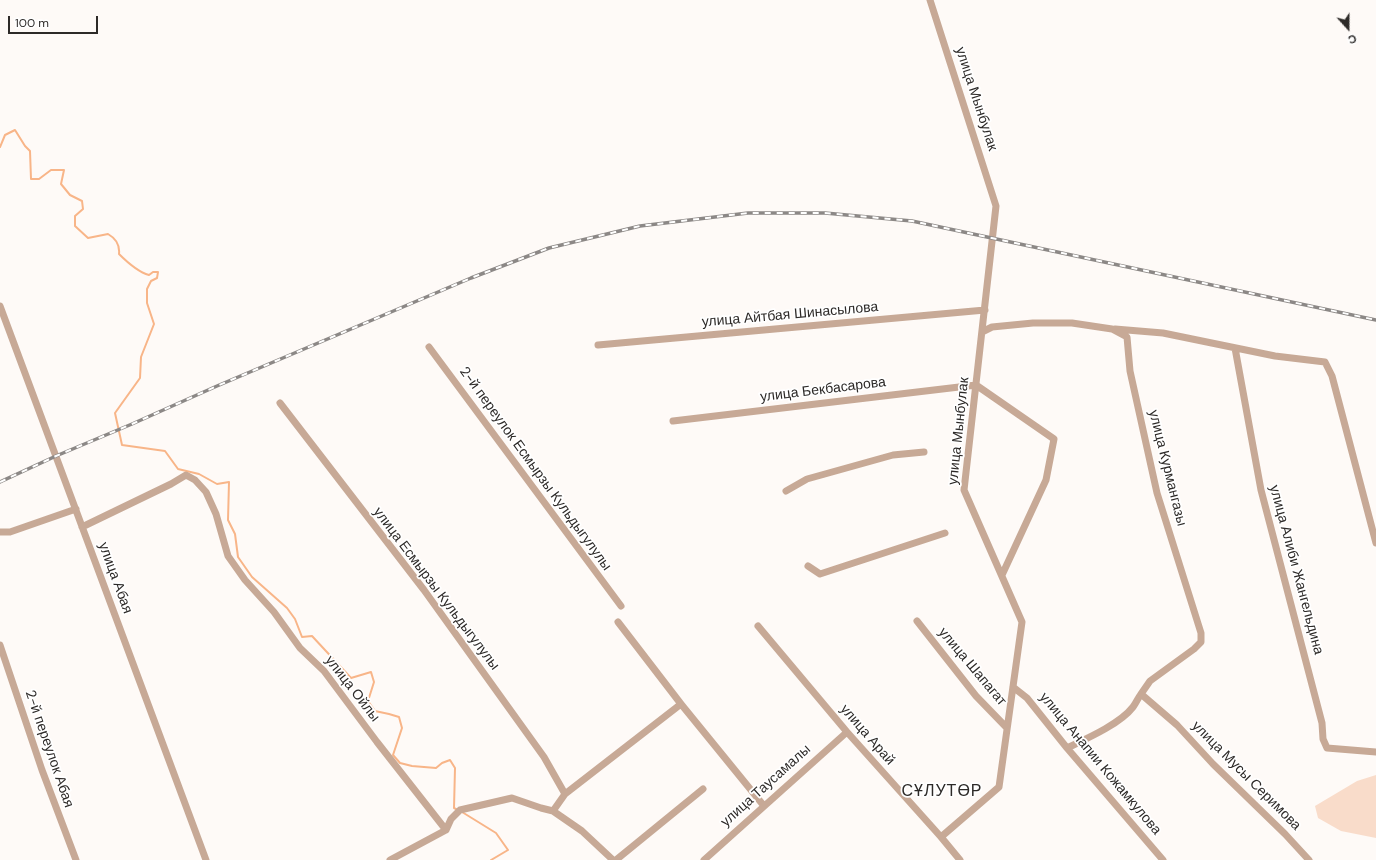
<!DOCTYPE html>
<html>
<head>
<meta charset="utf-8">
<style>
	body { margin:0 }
	#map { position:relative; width:1376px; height:860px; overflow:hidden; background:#fefaf7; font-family:"DM Sans",sans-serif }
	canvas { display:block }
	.north { position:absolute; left:1328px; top:8px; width:40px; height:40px; -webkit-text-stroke:3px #fff; paint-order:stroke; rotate:159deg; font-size:11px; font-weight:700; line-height:16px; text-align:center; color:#2d2a28 }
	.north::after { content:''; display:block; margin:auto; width:14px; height:18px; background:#2d2a28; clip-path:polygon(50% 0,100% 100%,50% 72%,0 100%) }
	.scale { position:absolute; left:8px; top:16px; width:90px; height:18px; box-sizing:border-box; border:2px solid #2d2a28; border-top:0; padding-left:5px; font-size:12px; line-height:14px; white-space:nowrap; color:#2d2a28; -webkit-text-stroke:3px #fff; paint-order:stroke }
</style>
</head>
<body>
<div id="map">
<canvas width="1376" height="860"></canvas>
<div class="north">С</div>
<div class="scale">100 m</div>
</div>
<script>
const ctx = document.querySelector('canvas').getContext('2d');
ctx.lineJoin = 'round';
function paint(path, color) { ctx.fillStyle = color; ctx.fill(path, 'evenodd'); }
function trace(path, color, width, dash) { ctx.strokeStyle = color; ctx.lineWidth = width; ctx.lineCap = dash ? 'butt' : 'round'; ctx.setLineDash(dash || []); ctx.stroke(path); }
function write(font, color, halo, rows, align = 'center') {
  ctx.font = font + ' "DM Sans",sans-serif'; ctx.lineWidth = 3.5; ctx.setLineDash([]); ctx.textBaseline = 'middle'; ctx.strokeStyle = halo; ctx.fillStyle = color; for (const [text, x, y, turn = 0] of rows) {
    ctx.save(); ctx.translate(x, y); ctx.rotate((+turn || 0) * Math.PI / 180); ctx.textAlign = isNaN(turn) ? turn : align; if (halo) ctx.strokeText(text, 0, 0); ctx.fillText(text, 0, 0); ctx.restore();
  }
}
const green = new Path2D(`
	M1376 775V838L1341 831 1318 818 1315 806 1357 781Z`);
const stream = new Path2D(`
	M0 147 5 135 15 130 25 146 30 151 31 179H39L51 170H64L61 184 70 195 82 201 83 209 75 216V226L88 238 108 234C115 238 120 245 119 254 127 262 138 272 149 275L153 272H158L157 278 151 281 147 289V303L154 324 141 357 140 378 115 413 122 445 165 451 178 469 199 474 217 484 229 482 228 520 235 534 238 557 252 577 287 608 295 619 302 637 312 636 351 678 371 672 374 682 368 701 375 711 389 714 399 717 402 728 393 755 400 763 412 766 436 768 442 763 450 760 455 768 454 808 458 810
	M462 812 496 833 508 850 491 860`);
const minor = new Path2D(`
	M930 0 996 206 964 490 1022 622 999 787 941 837
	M0 306 206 860
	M1115 329 1163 333 1275 356 1325 362 1332 376 1376 543
	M982 332 992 327 1033 323H1072L1112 329 1127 337 1130 371 1157 493 1201 633V642L1194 649 1150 681 1141 694 1177 725 1213 764 1285 834 1309 860
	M598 345 985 310
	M429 347 621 606
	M1235 348 1261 490 1322 723 1323 739 1327 748 1376 752
	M280 403 424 590 544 757 565 794 553 811
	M673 421 976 385 1054 439 1046 480 1002 575
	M786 491 807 479 893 455 924 452
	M82 527 171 484 186 475 195 480 206 492 216 514 228 556 245 580 274 612 300 648 324 671 377 742 446 830 451 819 460 810 512 798 541 808 553 811 582 831 613 860
	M0 532H10L76 509
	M808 566 820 574 945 533
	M917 621 976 696 1007 728
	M758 626 847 732 941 837 960 860
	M0 645 42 770 76 860
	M1013 687 1027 698 1067 748 1163 860
	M681 704 764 806
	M1067 748C1086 739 1120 724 1133 707 1136 703 1138 698 1141 694
	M565 794 681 704 618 622
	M390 860 446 830
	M616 860 703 789
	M704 860 847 732`);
const rail = new Path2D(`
	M0 482 56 456 132 424 217 386 471 278 549 248 640 226 748 213H825L912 221 1376 320`);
const streetNames = [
	["улица Мынбулак",976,99,72],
	["улица Айтбая Шинасылова",790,315,-5],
	["улица Бекбасарова",823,390,-7],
	["улица Мынбулак",959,431,-84],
	["улица Курмангазы",1167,468,76],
	["2-й переулок Есмырзы Кульдыгулулы",535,469,54],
	["улица Алиби Жангельдина",1296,570,75],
	["улица Абая",115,578,70],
	["улица Есмырзы Кульдыгулулы",436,589,53],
	["улица Шапагат",972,667,50],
	["улица Ойлы",352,689,52],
	["улица Арай",867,735,49],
	["2-й переулок Абая",49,749,71],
	["улица Анапии Кожамкулова",1100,764,50],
	["улица Мусы Серимова",1246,776,45],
	["улица Таусамалы",766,786,-42]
];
const quarterNames = [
	["СҰЛУТӨР",942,792]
];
paint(green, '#f9dcca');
trace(stream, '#f8b588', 2);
trace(minor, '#c7a996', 7);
trace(rail, '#8c8886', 3.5);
trace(rail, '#fff', 2, [6]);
write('14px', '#2d2a28', '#fff', streetNames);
ctx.letterSpacing = '1px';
write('16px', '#2d2a28', '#fff', quarterNames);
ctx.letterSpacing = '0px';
</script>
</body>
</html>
